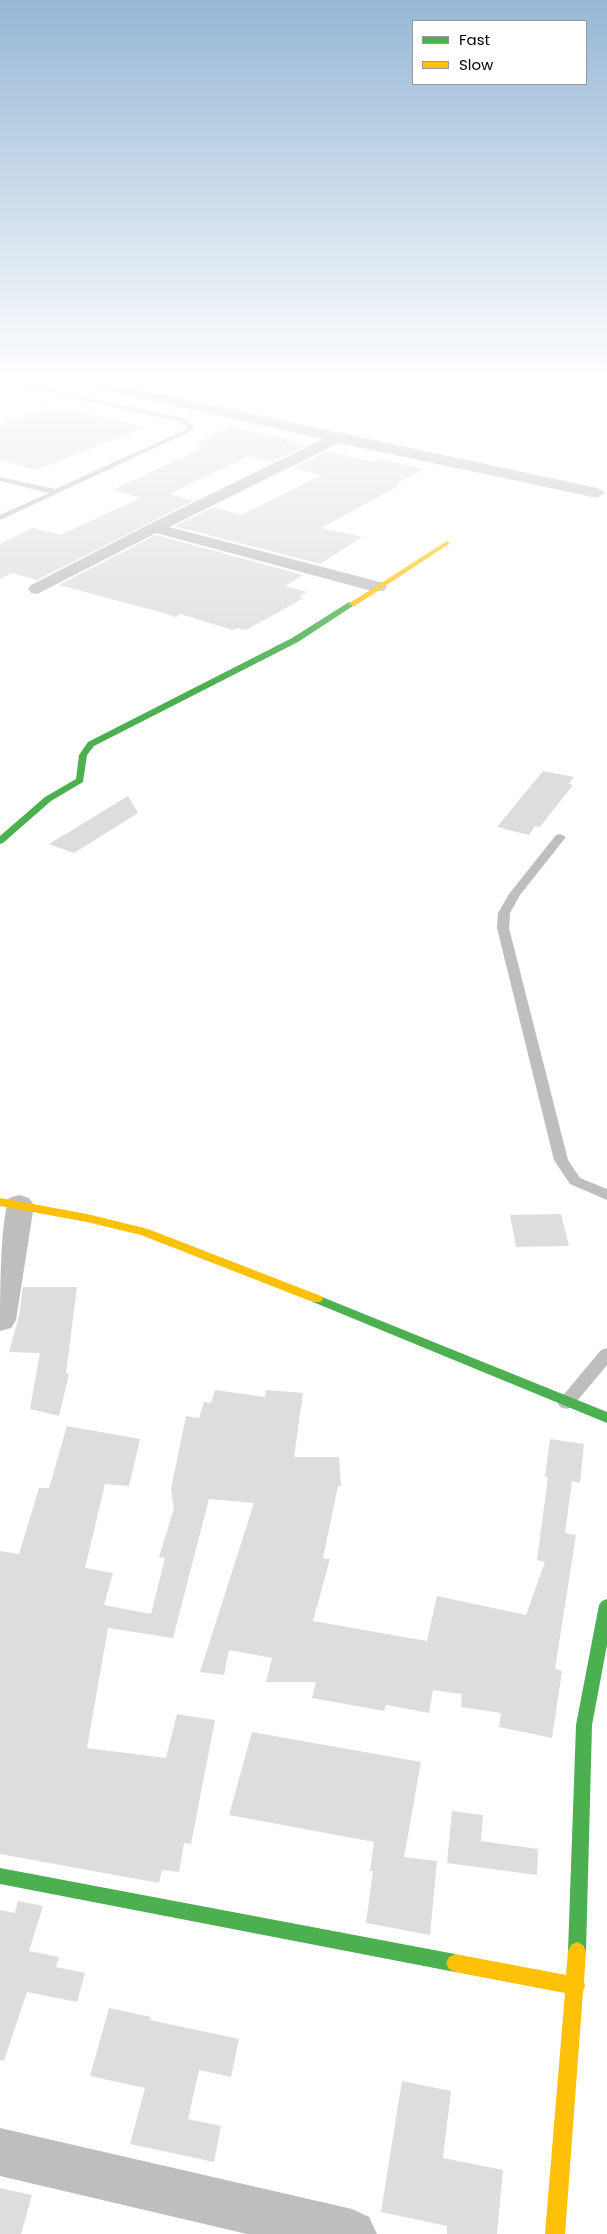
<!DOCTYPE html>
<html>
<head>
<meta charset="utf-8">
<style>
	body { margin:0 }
	#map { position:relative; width:607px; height:2234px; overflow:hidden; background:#fff; font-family:Poppins,sans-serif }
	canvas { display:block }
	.legend { position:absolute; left:412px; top:20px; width:175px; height:65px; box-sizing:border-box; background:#fff; border:1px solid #999; margin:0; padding:6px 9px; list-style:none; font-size:15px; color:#000 }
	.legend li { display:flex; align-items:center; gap:10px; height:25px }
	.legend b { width:25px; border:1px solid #999 }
</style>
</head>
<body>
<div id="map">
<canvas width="607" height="2234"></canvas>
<ul class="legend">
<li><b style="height:6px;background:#4caf50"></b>Fast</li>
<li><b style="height:6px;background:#ffc107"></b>Slow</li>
</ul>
</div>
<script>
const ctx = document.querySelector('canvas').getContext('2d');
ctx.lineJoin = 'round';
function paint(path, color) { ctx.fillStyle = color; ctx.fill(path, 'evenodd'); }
const building = new Path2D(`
	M47 406 61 408 145 427 36 470 0 460V425Z
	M230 427 290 439 285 441 305 446 271 462 249 456 169 494 193 501 37 580 12 573 0 579V544L33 528 60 535 141 498 113 490 202 448 193 446Z
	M327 451 374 462 380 459 424 469 395 484 400 485 321 528 362 537 320 564 174 526 214 507 241 515 322 475 293 468Z
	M156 535 303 575 285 586 307 592 298 597 304 598 246 630 237 628 233 630 180 614 176 617 167 614 59 585Z
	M543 771 574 777 569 784 573 785 540 827 535 826 529 835 497 827Z
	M128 796 138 813 74 853 49 844Z
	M561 1214 569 1246 516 1247 510 1215Z
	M23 1287H77L66 1373 69 1374 59 1416 30 1409 40 1353 9 1352 19 1316Z
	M215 1390 265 1397 266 1390 303 1393 294 1457H339L341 1486H338L323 1558 330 1559 313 1621 427 1641 437 1596 526 1615 545 1562 537 1560 548 1477H545L550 1439 584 1444 580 1483 572 1481 565 1533 576 1535 555 1669 562 1671 552 1738 499 1727 501 1713 461 1707 462 1694 433 1690 429 1713 386 1705 384 1711 312 1698 316 1682H266L272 1658 229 1650 224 1675 200 1672 254 1503 209 1499 173 1638 108 1628 87 1748 166 1758 177 1714 215 1720 191 1844 184 1843 179 1872 162 1870 159 1883 0 1854V1551L19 1554 39 1488H49L67 1426 140 1439 129 1486 105 1484 85 1568 113 1573 104 1605 151 1614 165 1558 159 1557 174 1508 171 1489 186 1416 199 1418 204 1402 211 1403Z
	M252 1732 421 1762 404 1857 437 1861 430 1935 366 1923 373 1871H370L374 1842 229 1815Z
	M452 1811 483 1815 481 1841 538 1849 537 1875 447 1863Z
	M18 1901 43 1906 29 1951 59 1957 56 1967 85 1973 77 2002 27 1992 4 2061 0 2060V1910L15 1913Z
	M109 2008 151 2017 150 2020 239 2039 231 2077 199 2070 188 2119 221 2126 214 2162 130 2144 145 2088 90 2076Z
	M402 2081 451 2091 443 2158 503 2170 497 2234H447V2226L381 2212Z
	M0 2188 32 2195 21 2234H0Z`);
const lane = new Path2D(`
	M0 378 183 418 194 426 189 432 0 520V515L49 493 0 481V477L55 489 185 430 187 426 181 422 0 382Z
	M560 834 566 837 520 895 510 913 509 928 568 1160 580 1178 607 1189V1200L570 1184 554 1160 497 928 498 913 509 894 556 835Z
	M607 1348V1365L572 1407 566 1409 560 1407 558 1403 560 1399 601 1350Z`);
const street = new Path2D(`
	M62 378H85L597 488 605 493 597 498 339 443 169 527 384 583 387 587 384 591H372L156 533 37 594 31 593 28 589 31 585 148 525 323 439 69 382Z
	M19 1195 29 1198 34 1205 16 1320 11 1328 0 1331C0 1300 0 1223 9 1198Z
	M0 2128 352 2209 369 2217 377 2234H247L0 2176Z`);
const fast = new Path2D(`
	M349 602 356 604 298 642 94 746 87 755 83 782 51 801 3 843 0 844V836L45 797 76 779 79 755 88 742 292 638Z
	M317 1295 607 1412V1423L313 1302 311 1299 313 1296Z
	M607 1599V1645L592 1725 586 1951 583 1957 577 1960 571 1957 568 1951 576 1725 599 1605 602 1601Z
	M0 1868 455 1954 461 1957 464 1963 461 1969 455 1972 0 1884Z`);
const slow = new Path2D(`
	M447 541 449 542V544L355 606 348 604Z
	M0 1198 87 1214 148 1229 321 1296 323 1299 321 1302H313L141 1235 87 1222 0 1206Z
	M577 1942 583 1945 586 1951 584 1982 585 1986 583 1991 565 2234H545L565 1993 455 1972 449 1969 446 1963 449 1957 455 1954 566 1975 568 1951 571 1945Z`);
paint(building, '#ddd');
paint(lane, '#bebebe');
paint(street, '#bebebe');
paint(fast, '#4caf50');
paint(slow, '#ffc107');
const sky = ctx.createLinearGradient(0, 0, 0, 690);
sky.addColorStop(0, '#96b7d6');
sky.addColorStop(0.55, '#fff');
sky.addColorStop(1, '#ffffff00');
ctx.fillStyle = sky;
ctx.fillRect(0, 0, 607, 690);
</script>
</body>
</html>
